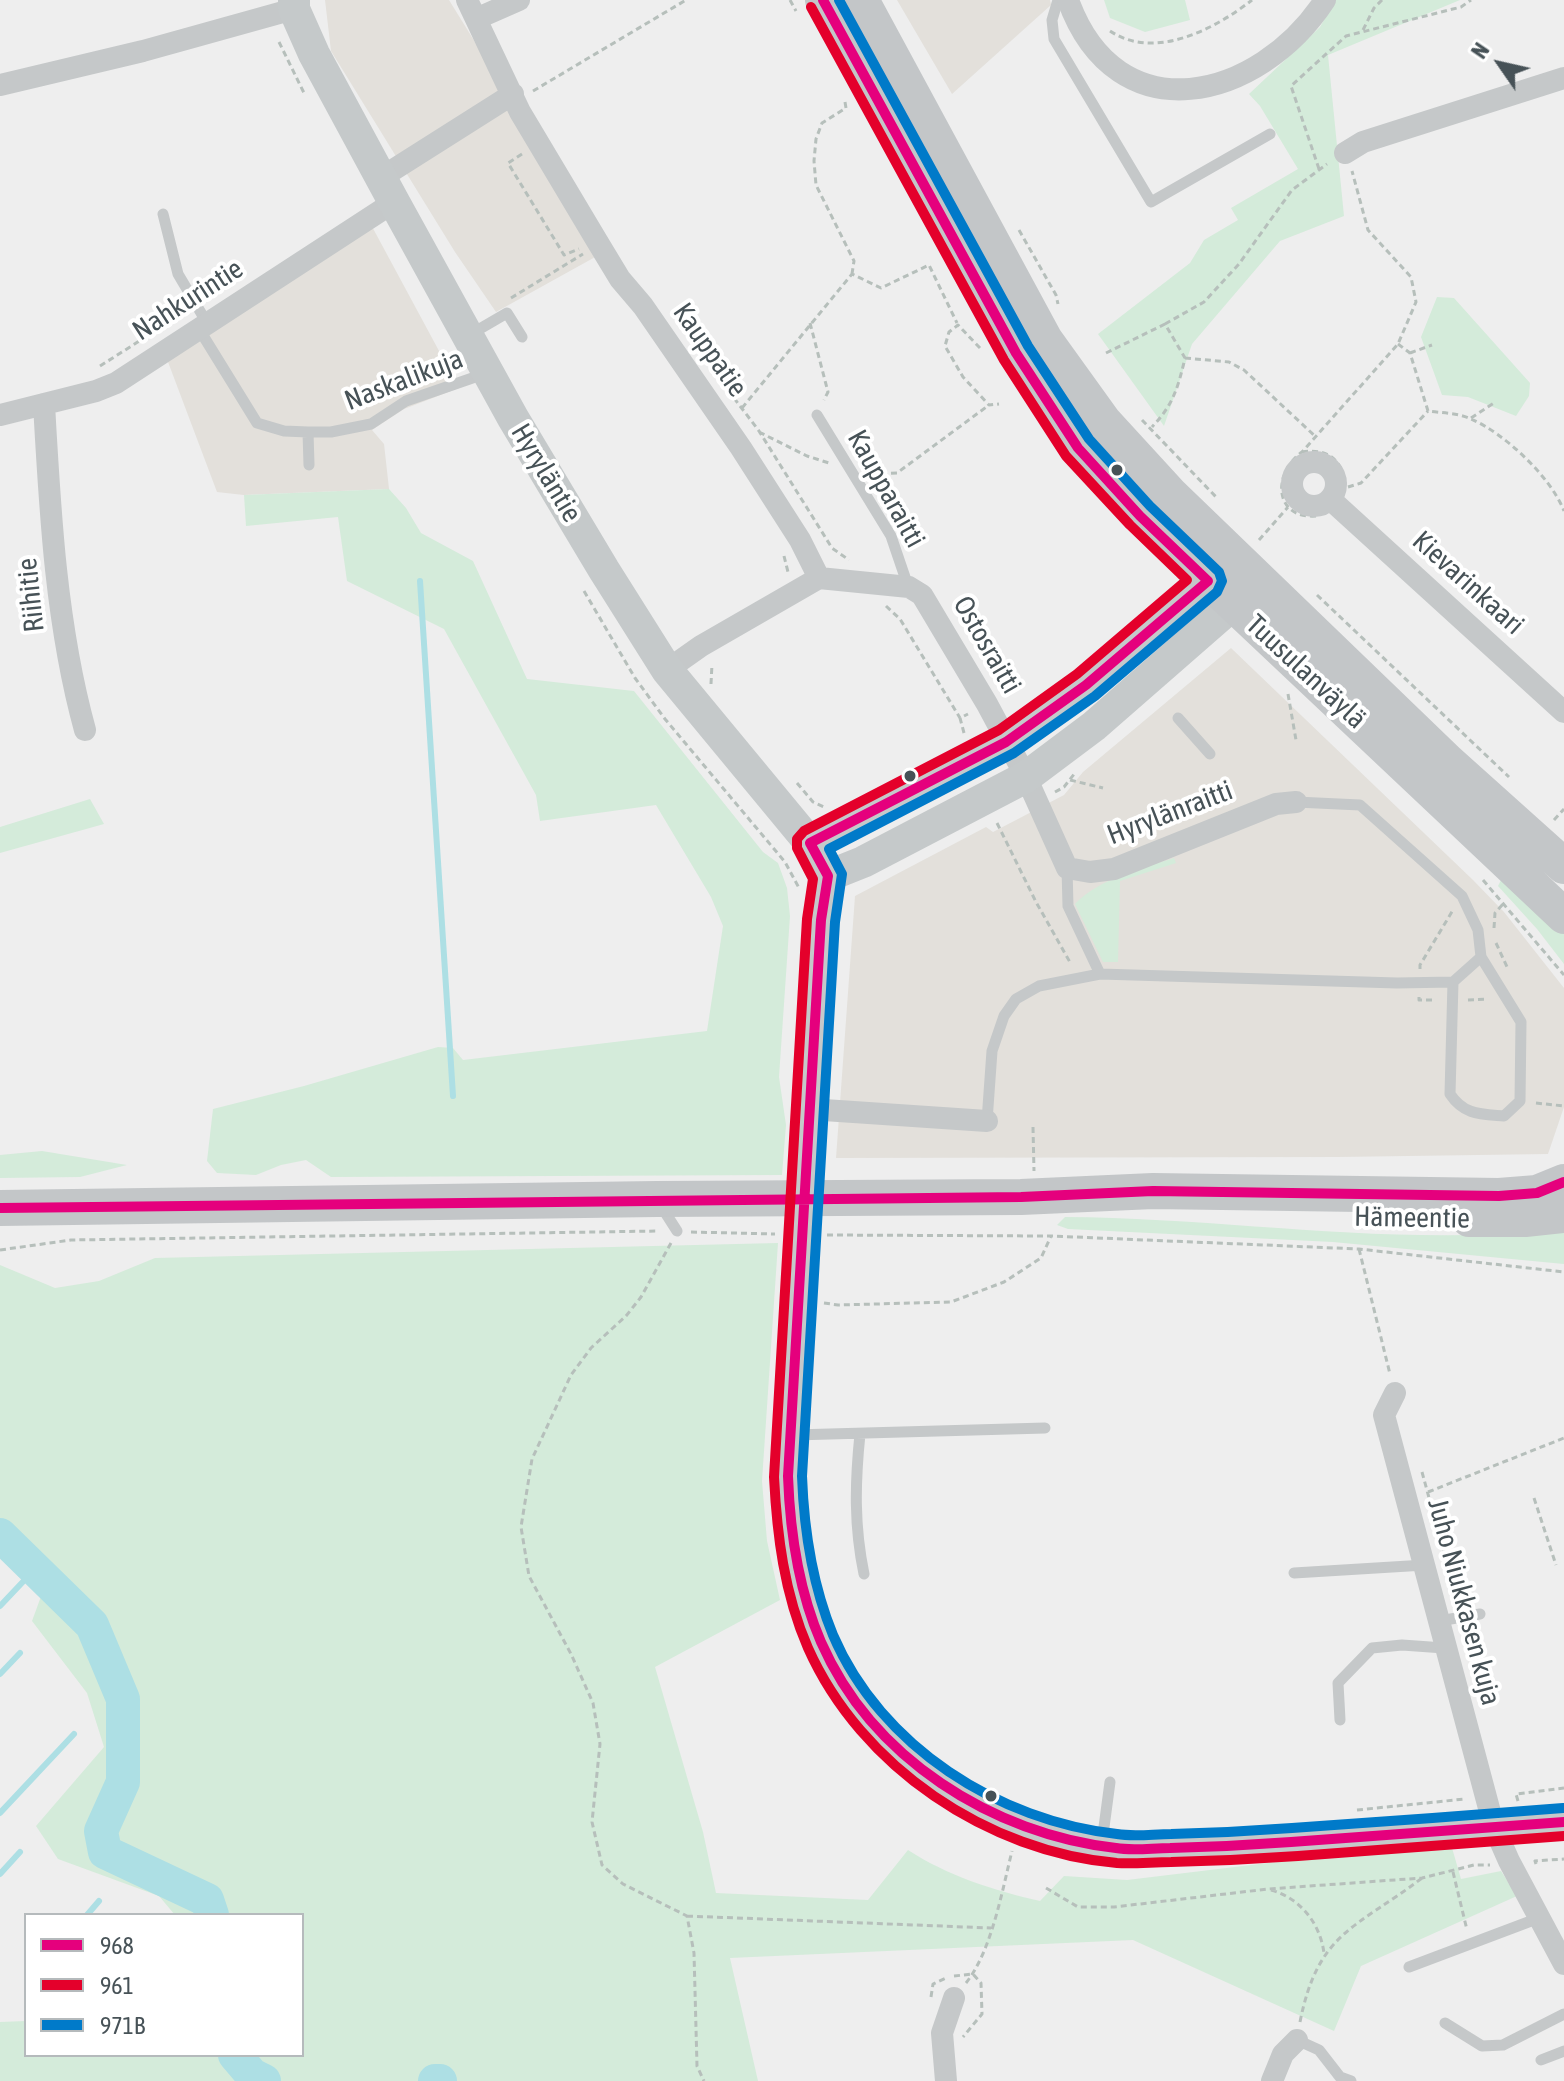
<!DOCTYPE html>
<html>
<head>
<meta charset="utf-8">
<style>
	body { margin:0 }
	#map { position:relative; width:1564px; height:2081px; overflow:hidden; background:#eee; font-family:"Asap Condensed",sans-serif }
	canvas { display:block }
	.legend { position:absolute; left:24px; top:1913px; width:280px; height:144px; box-sizing:border-box; background:#fff; border:2px solid #b5babc; margin:0; padding:10px 14px; list-style:none; font-size:24px; color:#475257 }
	.legend li { display:flex; align-items:center; gap:16px; height:40px }
	.legend b { width:40px; border:2px solid #b5babc }
	.north { position:absolute; left:1460px; top:24px; width:80px; height:80px; -webkit-text-stroke:6px #fff; paint-order:stroke; rotate:304deg; font-size:22px; font-weight:700; line-height:32px; text-align:center; color:#475257 }
	.north::after { content:''; display:block; margin:auto; width:28px; height:36px; background:#475257; clip-path:polygon(50% 0,100% 100%,50% 72%,0 100%) }
</style>
</head>
<body>
<div id="map">
<canvas width="1564" height="2081"></canvas>
<ul class="legend">
<li><b style="height:10px;background:#e5007d"></b>968</li>
<li><b style="height:10px;background:#e4002b"></b>961</li>
<li><b style="height:10px;background:#007ac9"></b>971B</li>
</ul>
<div class="north">N</div>
</div>
<script>
const ctx = document.querySelector('canvas').getContext('2d');
ctx.lineJoin = 'round';
function paint(path, color) { ctx.fillStyle = color; ctx.fill(path, 'evenodd'); }
function trace(path, color, width, dash) { ctx.strokeStyle = color; ctx.lineWidth = width; ctx.lineCap = dash ? 'butt' : 'round'; ctx.setLineDash(dash || []); ctx.stroke(path); }
function write(font, color, halo, rows, align = 'center') {
  ctx.font = font + ' "Asap Condensed",sans-serif'; ctx.lineWidth = 8; ctx.setLineDash([]); ctx.textBaseline = 'middle'; ctx.strokeStyle = halo; ctx.fillStyle = color; for (const [text, x, y, turn = 0] of rows) {
    ctx.save(); ctx.translate(x, y); ctx.rotate((+turn || 0) * Math.PI / 180); ctx.textAlign = isNaN(turn) ? turn : align; if (halo) ctx.strokeText(text, 0, 0); ctx.fillText(text, 0, 0); ctx.restore();
  }
}
const commercial = new Path2D(`
	M325 0H449L504 89 597 256 496 312 455 252 331 51Z
	M897 0H1050L1051 5 952 94Z
	M369 221 459 388 404 409 372 430 384 444 389 489 244 495 217 492 165 354Z
	M1231 648 1473 880 1504 912 1564 988V1107L1548 1154 1338 1157 836 1158 855 896 986 827 993 832 1064 795 1083 772Z`);
const green = new Path2D(`
	M1104 0H1185L1190 20 1145 32 1110 18Z
	M1335 0H1460L1328 55 1344 216 1280 241 1192 344 1164 426 1098 334 1190 263 1204 240 1238 220 1231 208 1298 169 1260 106 1249 94 1320 27Z
	M1437 297 1454 298 1530 383 1529 396 1516 416 1468 397 1442 395 1421 337Z
	M389 489 406 508 421 533 473 561 527 679 634 691 763 852 778 863 787 888 790 916 779 1077 786 1125 782 1175 331 1177 306 1160 281 1165 256 1175 217 1173 207 1161 213 1109 304 1086 438 1047 453 1048 463 1060 707 1031 723 926 711 897 656 805 540 821 536 795 444 629 347 581 338 517 246 526 244 495Z
	M90 799 104 824 0 853V827Z
	M1174 858 1176 863 1120 881 1118 962H1103L1075 904C1100 878 1141 869 1174 858Z
	M1503 876 1564 934V964L1537 929 1498 886Z
	M42 1151 127 1165 80 1177 0 1178V1155Z
	M1065 1217C1232 1218 1397 1248 1564 1229V1264L1333 1242 1068 1229 1057 1225Z
	M778 1243 762 1481 767 1541 780 1600 655 1667 703 1832 716 1893 868 1900 908 1850C946 1875 995 1891 1040 1901L1064 1876 1127 1880 1450 1841 1461 1879 1501 1871 1517 1896 1361 1966 1334 2031 1133 1940 730 1958 758 2081H0V2022L26 2021V2055H302V1915H175L159 1896 58 1859 36 1826 104 1747 87 1693 32 1621 43 1591 34 1575 0 1545V1265L55 1288 99 1281 155 1258Z`);
const stream = new Path2D(`
	M420 581 453 1096
	M0 1606 35 1569
	M0 1674 20 1653
	M0 1813 74 1734
	M0 1874 20 1852
	M87 1915 99 1901`);
const river = new Path2D(`
	M0 1535 92 1625 123 1699V1782L101 1831 105 1852 207 1900 212 1915
	M235 2055 252 2075 264 2081
	M435 2081H440`);
const path = new Path2D(`
	M790 0 796 11
	M1363 30 1374 8 1382 0
	M1110 31C1155 61 1215 29 1252 0
	M279 42 304 93
	M533 91 686 0
	M845 102 846 108 822 123 816 139 814 161 816 185 854 261 852 274
	M522 154 508 163 564 255 579 249
	M1319 169 1291 86 1346 36 1461 7 1471 0
	M1019 230 1056 295 1058 304
	M511 298 583 254
	M810 323 828 392 824 400
	M1165 324 1204 302 1239 264 1292 190 1327 164
	M1398 344 1410 353 1428 411C1441 413 1459 413 1471 419 1504 433 1551 477 1564 511
	M980 348 958 325 949 332 945 346 963 377 989 405 999 404
	M1106 353 1165 324 1185 358C1178 388 1173 405 1152 427
	M1410 353 1432 345
	M1185 358 1229 362 1244 370 1316 437
	M100 366 144 338
	M734 398 759 431 832 548 849 560
	M742 408 852 274 881 288 929 265 957 323
	M1471 418 1494 403
	M1142 420 1217 498
	M759 432 807 456 829 463
	M1302 452C1327 448 1342 459 1345 484
	M871 474 897 473 989 405
	M1348 487 1361 483 1428 411
	M1316 516C1274 519 1272 474 1302 452L1398 344 1416 302 1411 277 1368 230 1352 171
	M1259 540 1288 507
	M784 556 788 572
	M584 591 635 678 665 719 785 862 799 888
	M1317 595 1509 777
	M886 606 900 619 960 718
	M711 684 712 664
	M1288 694 1296 740
	M964 733 960 718 968 714
	M1070 780 1103 788
	M797 783 813 802 824 807
	M1055 792 1064 787 1075 773
	M1554 820 1564 809
	M997 823 1036 902 1071 964
	M1483 880 1564 975
	M1494 928 1495 913 1504 903
	M1496 943 1508 969
	M1420 969V965L1453 910
	M1419 997V1000H1436
	M1468 1000 1488 999
	M1536 1103 1564 1106
	M1033 1127 1034 1171
	M691 1232 775 1234
	M827 1235 1051 1236 1359 1249 1564 1272
	M671 1243 641 1297 626 1316 591 1348 571 1375 532 1459 521 1527 529 1576 571 1654 593 1703 600 1744 592 1822 602 1865 623 1884 687 1916 694 1953 697 2066 704 2081
	M1359 1249 1390 1374
	M0 1250 71 1240 659 1231
	M824 1303 838 1305 951 1302 1004 1282 1041 1258 1051 1236
	M1422 1472 1458 1604
	M1428 1492 1564 1438
	M1534 1498 1556 1565
	M1518 1801 1516 1794 1564 1788
	M1357 1810 1465 1799
	M1536 1864 1535 1861 1564 1859
	M1453 1872 1467 1930
	M1046 1888 1078 1907H1114L1268 1889 1422 1878 1474 1865H1490
	M1271 1890C1300 1898 1320 1923 1324 1953
	M687 1916 991 1928
	M954 1976 973 1974 981 1983 982 2014 963 2037
	M966 1983C992 1950 1002 1891 1012 1851
	M931 1997 933 1984 946 1978
	M1300 2022C1318 1931 1357 1928 1422 1878`);
const lane = new Path2D(`
	M1058 0 1052 20 1054 39 1151 202 1270 134
	M163 214 178 274 207 323
	M199 329 257 423 284 431 308 432H331L371 424 406 401 484 374
	M471 334 507 313 522 337
	M817 415 891 536 908 586
	M308 432 309 465
	M1178 718 1210 754
	M1067 868 1068 906 1100 974
	M1453 982 1450 1094C1464 1115 1480 1114 1504 1116L1520 1101 1521 1022 1481 957
	M987 1121 992 1051 1004 1016 1016 999 1039 986 1100 974 1397 983 1453 982 1481 957 1478 930 1462 896 1360 805 1296 802
	M661 1206 677 1231
	M860 1434C855 1483 854 1526 864 1574
	M794 1435 1045 1428
	M1294 1573 1425 1565
	M1439 1621 1480 1614
	M1340 1720 1338 1683 1372 1648 1402 1645 1444 1648
	M1102 1842 1110 1782
	M1409 1967 1539 1918
	M1445 2023 1482 2046 1503 2045 1564 2014
	M1297 2040 1319 2050 1340 2077 1351 2081
	M1541 2060 1564 2051`);
const street = new Path2D(`
	M467 0 520 112 597 241 620 279 643 306 741 448 800 540 819 578 701 646 667 670
	M1068 0C1117 136 1259 101 1325 0
	M478 18 519 0
	M0 85 143 51 294 9
	M1345 153 1363 142 1564 78
	M382 177 513 94
	M44 404C50 512 56 625 85 730
	M0 415 96 391 116 383 394 202
	M1292 484a22 22 0 1 1 44 0a22 22 0 1 1-44 0Z
	M1330 499 1564 712
	M819 578 909 587 922 595 987 704 1026 777 1067 868 1090 872 1114 869 1276 804 1296 802
	M809 1109 987 1121
	M1395 1393 1384 1415 1494 1827 1509 1861 1564 1964
	M946 2081 942 2033 954 1998
	M1272 2081 1283 2054 1297 2040`);
const secondary = new Path2D(`
	M294 0V9L314 54 394 202 513 418 604 570 667 670 810 843 828 876 821 920 807 1142
	M810 843 1006 742 1086 685 1227 564
	M828 876 863 862 1026 777 1094 726 1252 588
	M799 1273 788 1476 790 1523 799 1577 821 1642 855 1702 901 1752 952 1792 994 1814 1035 1831 1081 1843 1119 1849 1229 1847 1564 1822`);
const primary = new Path2D(`
	M823 0 1016 353 1078 448 1140 516 1564 916
	M861 0 1045 340 1104 422 1170 494 1448 762 1564 866
	M0 1208 657 1199 1021 1197 1153 1191 1499 1196 1537 1193 1564 1182
	M1469 1219H1525L1564 1215`);
const secondaryBridge = new Path2D(`
	M799 1273 807 1142`);
const bus1 = new Path2D(`
	M823 0 1016 353 1078 448 1140 516 1208 581 1086 685 1006 742 810 843 828 876 821 920 788 1476C790 1533 798 1589 821 1642 872 1758 992 1834 1116 1848 1133 1851 1152 1848 1170 1848 1211 1847 1251 1845 1291 1842 1382 1836 1473 1829 1564 1822
	M0 1208 1021 1197 1153 1191 1499 1196 1537 1193 1564 1182`);
const bus2 = new Path2D(`
	M811 7 1004 360 1066 456 1130 525 1187 580 1077 674 999 730 804 831 797 839V848L813 879 807 919 774 1477C777 1535 784 1593 808 1648 861 1767 988 1852 1117 1863 1135 1864 1153 1862 1171 1862 1214 1861 1256 1859 1298 1856 1387 1849 1475 1843 1564 1836`);
const bus3 = new Path2D(`
	M839 0 1028 346 1089 439 1150 506 1219 572 1222 581 1217 592 1095 696 1014 753 829 849 842 874 835 922 802 1476C804 1531 812 1584 833 1635 881 1747 999 1821 1117 1834 1135 1837 1153 1834 1171 1834 1212 1833 1252 1831 1292 1828 1382 1822 1473 1815 1563 1808`);
const markers = [
	[1117,470,7,"#475257"],
	[910,776,7,"#475257"],
	[991,1796,7,"#475257"]
];
const streetNames = [
	["Nahkurintie",188,300,-33],
	["Kauppatie",710,350,55],
	["Naskalikuja",404,380,-21],
	["Hyryläntie",546,473,59],
	["Kaupparaitti",886,489,61],
	["Kievarinkaari",1468,583,42],
	["Riihitie",31,595,-96],
	["Ostosraitti",987,645,60],
	["Tuusulanväylä",1306,672,43],
	["Hyrylänraitti",1170,813,-21],
	["Hämeentie",1412,1218,1],
	["Juho Niukkasen kuja",1464,1602,75]
];
paint(commercial, '#e3e0db');
paint(green, '#d4ebda');
trace(stream, '#addfe4', 6);
trace(river, '#addfe4', 34);
trace(path, '#b6bfbb', 3, [6, 4]);
trace(lane, '#c5c8c9', 11);
trace(street, '#c5c8c9', 22);
trace(secondary, '#c5c9ca', 32);
trace(primary, '#c3c6c8', 36);
trace(secondaryBridge, '#c5c9ca', 32);
trace(bus1, '#e5007d', 10);
trace(bus2, '#e4002b', 10);
trace(bus3, '#007ac9', 10);
for (const [x, y, r, color] of markers) { const dot = new Path2D(); dot.arc(x, y, r, 0, 2 * Math.PI); ctx.fillStyle = color; ctx.fill(dot); trace(dot, '#fff', 3); }
write('28px', '#475257', '#fff', streetNames);
</script>
</body>
</html>
